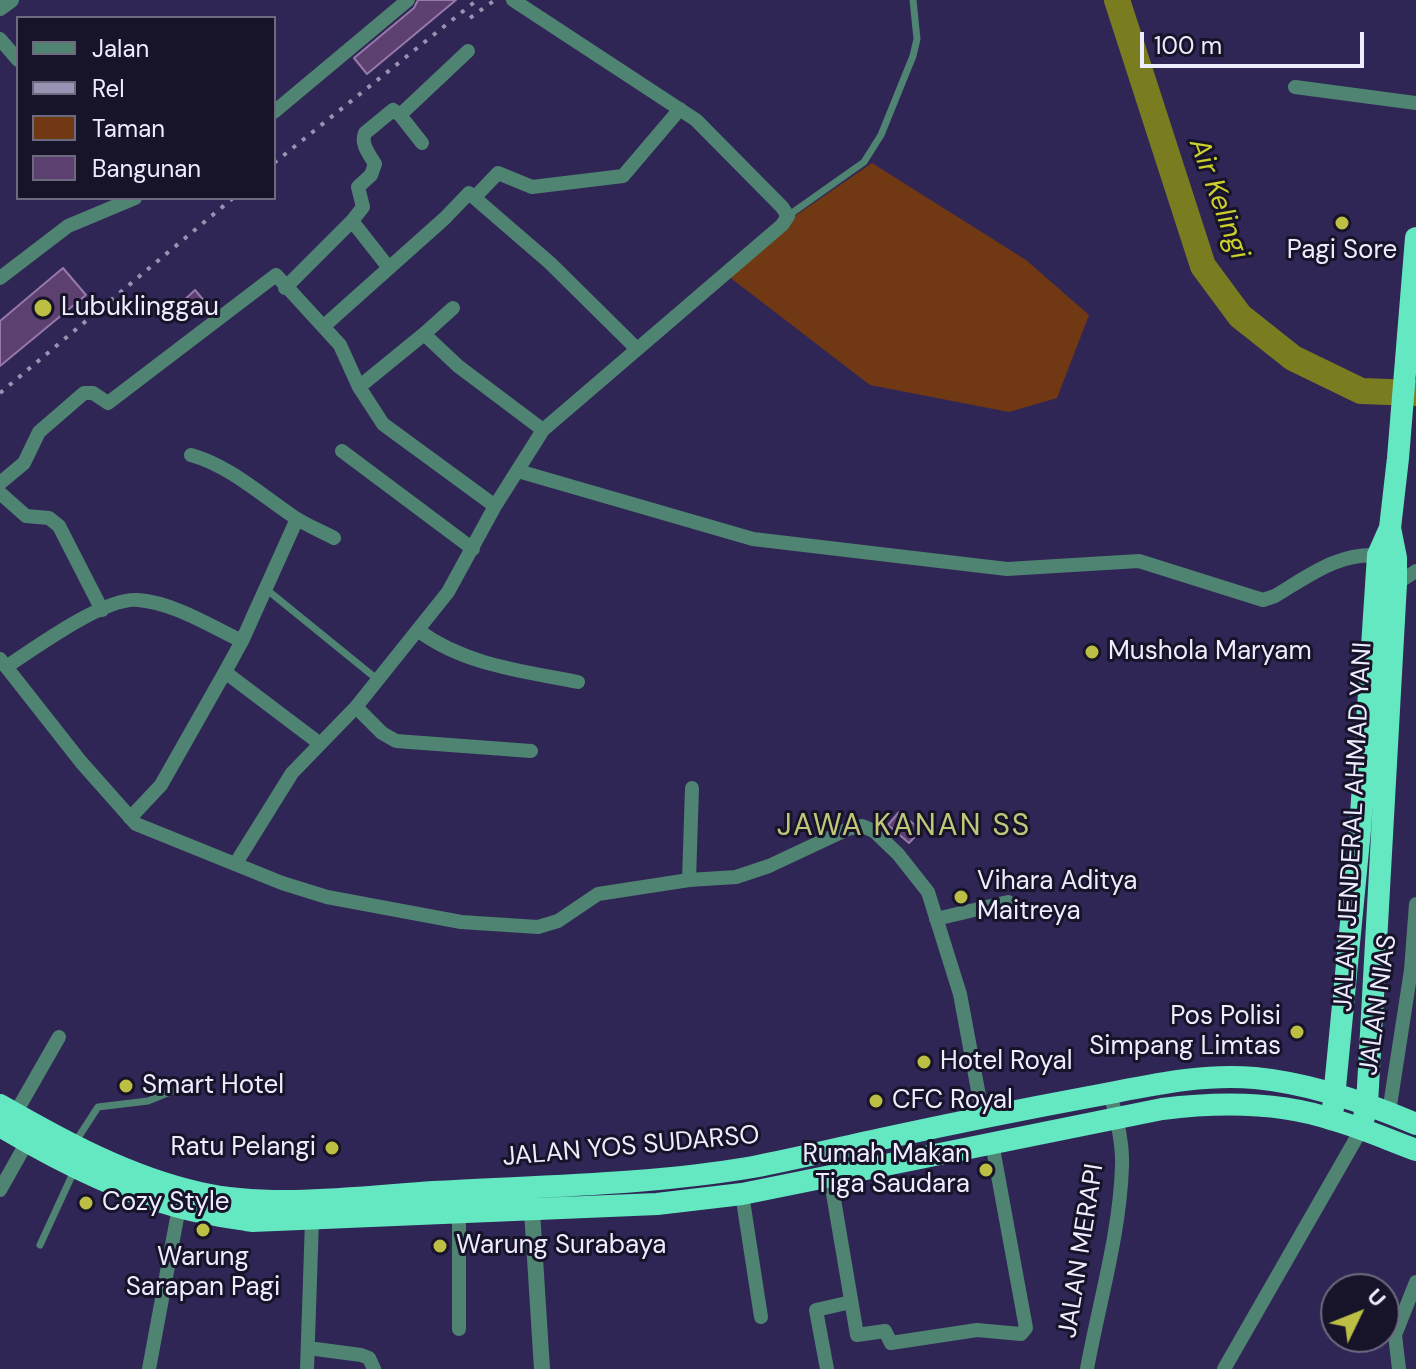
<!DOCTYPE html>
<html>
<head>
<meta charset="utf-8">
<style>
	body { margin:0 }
	#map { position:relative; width:1416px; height:1369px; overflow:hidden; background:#302655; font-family:"DM Sans",sans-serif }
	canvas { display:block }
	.legend { position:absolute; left:16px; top:16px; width:260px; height:184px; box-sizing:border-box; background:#171429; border:2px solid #6d6a7f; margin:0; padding:10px 14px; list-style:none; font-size:24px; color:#eeecff }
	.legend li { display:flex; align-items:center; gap:16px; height:40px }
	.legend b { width:40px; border:2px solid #6d6a7f }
	.north { position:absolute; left:1320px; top:1273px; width:80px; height:80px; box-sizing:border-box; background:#171429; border:2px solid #6d6a7f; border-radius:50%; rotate:47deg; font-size:22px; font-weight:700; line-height:32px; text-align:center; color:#eeecff }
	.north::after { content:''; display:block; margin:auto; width:28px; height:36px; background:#bcbf43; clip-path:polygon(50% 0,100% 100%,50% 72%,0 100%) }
	.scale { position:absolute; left:1140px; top:32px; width:224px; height:36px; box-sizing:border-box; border:4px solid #eeecff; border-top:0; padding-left:10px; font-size:24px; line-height:28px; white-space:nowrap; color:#eeecff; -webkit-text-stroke:6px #171429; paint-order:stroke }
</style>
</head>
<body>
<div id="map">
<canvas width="1416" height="1369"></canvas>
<ul class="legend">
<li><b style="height:10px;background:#4f8372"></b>Jalan</li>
<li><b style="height:10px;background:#9893b2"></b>Rel</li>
<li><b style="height:22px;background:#703914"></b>Taman</li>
<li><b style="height:22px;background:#5c406f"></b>Bangunan</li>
</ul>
<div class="north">U</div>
<div class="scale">100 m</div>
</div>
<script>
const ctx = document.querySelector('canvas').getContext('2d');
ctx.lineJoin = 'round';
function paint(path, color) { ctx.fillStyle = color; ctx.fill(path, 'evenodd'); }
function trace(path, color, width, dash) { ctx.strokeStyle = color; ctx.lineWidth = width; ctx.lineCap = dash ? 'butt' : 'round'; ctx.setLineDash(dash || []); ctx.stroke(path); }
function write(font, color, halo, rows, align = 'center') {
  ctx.font = font + ' "DM Sans",sans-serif'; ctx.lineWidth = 6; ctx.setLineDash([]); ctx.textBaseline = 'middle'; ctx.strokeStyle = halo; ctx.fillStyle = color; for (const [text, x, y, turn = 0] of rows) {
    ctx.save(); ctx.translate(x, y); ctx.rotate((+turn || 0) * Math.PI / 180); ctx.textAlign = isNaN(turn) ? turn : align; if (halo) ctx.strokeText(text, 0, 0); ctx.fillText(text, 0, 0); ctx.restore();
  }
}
const green = new Path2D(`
	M872 163 1026 260 1089 315 1057 398 1009 412 870 385 728 276 792 218Z`);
const river = new Path2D(`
	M1117 0 1203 266 1240 316 1293 358 1361 391 1416 393`);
const building = new Path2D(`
	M418 0H456L367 74 354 58 414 8Z
	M63 268 86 295 0 366V321Z
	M195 290 206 303 188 318 178 306Z
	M899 812 921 830 909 843 888 825Z`);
const service = new Path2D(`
	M789 215 864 162 881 135 913 56 917 39 913 0
	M266 589 378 680
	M74 1144 98 1107 148 1101 180 1088
	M40 1245 74 1171`);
const minor = new Path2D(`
	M0 39 18 60
	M1295 87 1416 103
	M274 112 408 0
	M400 115 422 143
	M475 197 498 173 532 187 623 176 680 109
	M352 221 363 207 358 187 371 175 375 164C370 155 360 144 365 133L393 110 400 115 468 51
	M0 278 68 226 135 198
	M285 288 352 221 389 268
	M324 326 445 218 469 193 550 263 636 348
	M424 334 453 308
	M359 387 424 334 458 366 543 430
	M342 451 473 549
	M191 455C230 466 261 495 294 517 306 525 321 531 334 538
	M518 471 753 539 1007 569 1139 561 1263 600 1275 596C1310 575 1341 550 1385 556
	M0 483 24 463 39 432 84 393H93L108 403 276 275 340 345 359 387 383 424 495 506
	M0 493 26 516 49 518 59 526 102 610
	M1396 584 1416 571
	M419 631C465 665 523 671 578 682
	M0 659 81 762 136 824 282 883 327 897 461 922 538 927 558 921 598 894 689 880 736 877 769 866 848 829 862 826 874 831 898 854 928 892 960 994 983 1117
	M6 667C35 648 104 597 138 600 175 603 210 626 242 641
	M225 672 319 743
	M356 707 382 733 396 741 531 751
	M130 818 161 785 225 672 242 641 297 519
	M236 863 292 773 356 707 448 592 495 506 543 430 782 225 788 216 782 207 696 120 513 0
	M689 880 692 788
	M936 919 1008 902
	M1389 1112 1411 970 1416 904
	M15 1114 59 1037
	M830 1176 857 1335 885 1331 891 1343 977 1330 1021 1334 1026 1328 992 1143
	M0 1190 27 1142
	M742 1194 761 1317
	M459 1329V1214
	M308 1348 361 1355 369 1358 374 1369
	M149 1369 179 1207
	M307 1369 312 1220
	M827 1369 816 1310 851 1302
	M1087 1369C1099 1303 1120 1233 1122 1166 1123 1142 1116 1116 1110 1093
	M1224 1369 1361 1130
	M1399 1369 1395 1335 1416 1282`);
const tertiary = new Path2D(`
	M0 8 11 0
	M532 1211 542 1369`);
const trunk = new Path2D(`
	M0 1105C63 1141 128 1177 200 1193 270 1209 361 1197 433 1192 539 1186 648 1185 753 1167 796 1159 839 1148 881 1139 950 1124 1019 1110 1089 1097 1144 1087 1198 1073 1255 1078 1308 1083 1367 1103 1416 1124
	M1333 1108 1360 830 1378 555 1390 528 1398 458 1416 238
	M1364 1117 1367 1104 1396 584V558L1390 528
	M0 1126C55 1159 117 1191 179 1207 203 1214 227 1217 252 1221L657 1204 742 1194 1162 1109C1217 1102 1281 1102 1334 1120 1362 1128 1389 1140 1416 1150`);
const rail = new Path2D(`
	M470 18 495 0
	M274 163 477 0
	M0 393 233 198`);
const markers = [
	[1342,223,8,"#bcbf43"],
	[43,308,10,"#bcbf43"],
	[1092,652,8,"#bcbf43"],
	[961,897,8,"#bcbf43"],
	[1297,1032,8,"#bcbf43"],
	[924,1062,8,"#bcbf43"],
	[126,1086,8,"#bcbf43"],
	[876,1101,8,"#bcbf43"],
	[332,1148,8,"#bcbf43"],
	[986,1170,8,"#bcbf43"],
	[86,1203,8,"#bcbf43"],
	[203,1230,8,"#bcbf43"],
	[440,1246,8,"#bcbf43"]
];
const poiNames = [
	["Pagi Sore",1342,251,"center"],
	["Lubuklinggau",61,308],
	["Mushola Maryam",1108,652],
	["Vihara Aditya",977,882],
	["Maitreya",977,912],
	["Pos Polisi",1281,1017,"right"],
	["Simpang Limtas",1281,1047,"right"],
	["Hotel Royal",940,1062],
	["Smart Hotel",142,1086],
	["CFC Royal",892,1101],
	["Ratu Pelangi",316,1148,"right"],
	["Rumah Makan",970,1155,"right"],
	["Tiga Saudara",970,1185,"right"],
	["Cozy Style",102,1203],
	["Warung Surabaya",456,1246],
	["Warung",203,1258,"center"],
	["Sarapan Pagi",203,1288,"center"]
];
const streetNames = [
	["JALAN JENDERAL AHMAD YANI",1354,827,-87],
	["JALAN NIAS",1379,1005,-82],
	["JALAN YOS SUDARSO",631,1147,-5],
	["JALAN MERAPI",1082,1251,-81]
];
const waterNames = [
	["Air Kelingi",1218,199,70]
];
const quarterNames = [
	["JAWA KANAN SS",904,827]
];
paint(green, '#703914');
trace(river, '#7a7c20', 26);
paint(building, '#5c406f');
trace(building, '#9678ab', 2);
trace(service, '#4f8372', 7);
trace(minor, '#4f8372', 14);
trace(tertiary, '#4f8372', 16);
trace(trunk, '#64e8c1', 22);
trace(rail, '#9893b2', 4, [4, 8]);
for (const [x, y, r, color] of markers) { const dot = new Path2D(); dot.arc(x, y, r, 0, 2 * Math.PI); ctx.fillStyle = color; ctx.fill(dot); trace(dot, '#171429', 3); }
write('26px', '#eeecff', '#171429', poiNames, 'left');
write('26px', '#eeecff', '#171429', streetNames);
write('italic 28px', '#cccf2c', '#171429', waterNames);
ctx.letterSpacing = '2px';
write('30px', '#c2c678', '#171429', quarterNames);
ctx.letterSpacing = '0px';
</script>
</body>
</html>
